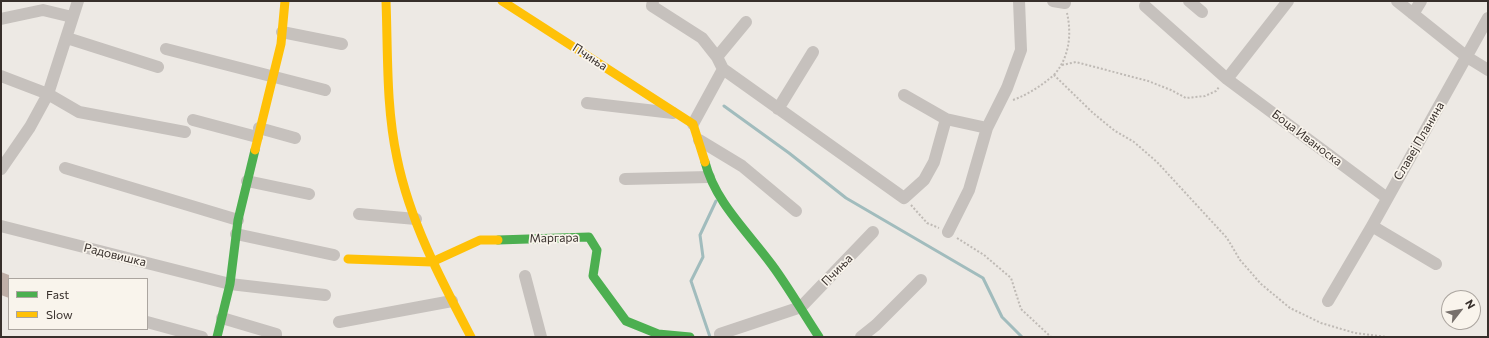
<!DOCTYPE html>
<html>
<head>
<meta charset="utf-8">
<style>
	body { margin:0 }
	#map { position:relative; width:1489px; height:338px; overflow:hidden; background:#ede9e4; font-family:Commissioner,sans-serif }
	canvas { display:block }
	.frame { position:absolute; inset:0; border:2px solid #372f2b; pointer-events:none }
	.legend { position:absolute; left:8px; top:278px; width:140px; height:52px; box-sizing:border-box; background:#f9f4ec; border:1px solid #aba59f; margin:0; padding:5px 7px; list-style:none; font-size:12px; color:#372f2b }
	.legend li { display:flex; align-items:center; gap:8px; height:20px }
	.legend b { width:20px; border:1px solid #aba59f }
	.north { position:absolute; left:1441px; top:290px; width:40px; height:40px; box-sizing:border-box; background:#f9f4ec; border:1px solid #aba59f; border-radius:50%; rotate:59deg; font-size:11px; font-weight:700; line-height:16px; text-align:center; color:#372f2b }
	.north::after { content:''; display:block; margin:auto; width:14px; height:18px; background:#77706c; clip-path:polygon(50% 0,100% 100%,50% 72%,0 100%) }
</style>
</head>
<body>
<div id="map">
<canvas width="1489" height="338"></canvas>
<div class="frame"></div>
<ul class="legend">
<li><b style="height:5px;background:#4caf50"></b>Fast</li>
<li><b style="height:5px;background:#ffc107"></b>Slow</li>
</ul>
<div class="north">N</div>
</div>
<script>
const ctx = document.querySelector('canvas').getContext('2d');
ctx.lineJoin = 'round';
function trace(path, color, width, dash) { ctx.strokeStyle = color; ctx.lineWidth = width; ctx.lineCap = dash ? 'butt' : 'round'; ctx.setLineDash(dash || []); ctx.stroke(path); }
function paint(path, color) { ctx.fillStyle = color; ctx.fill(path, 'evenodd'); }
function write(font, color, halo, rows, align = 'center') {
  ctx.font = font + ' Commissioner,sans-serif'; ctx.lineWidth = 3.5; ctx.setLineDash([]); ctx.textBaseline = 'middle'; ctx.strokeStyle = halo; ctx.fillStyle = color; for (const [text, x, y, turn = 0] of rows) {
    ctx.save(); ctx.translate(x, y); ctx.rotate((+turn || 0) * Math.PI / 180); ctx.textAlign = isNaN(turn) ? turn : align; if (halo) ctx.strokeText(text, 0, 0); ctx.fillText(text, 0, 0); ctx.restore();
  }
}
const stream = new Path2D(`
	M724 106 789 153 846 198 983 278 1002 317 1022 337
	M710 337 691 281 703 257 700 235 716 201`);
const building = new Path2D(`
	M1 272 9 275V298L1 295Z`);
const path = new Path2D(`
	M1062 65 1076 62 1148 81 1171 90 1186 98 1205 96 1216 91 1219 87
	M1054 75C1069 58 1072 35 1067 13
	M1013 100C1029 94 1041 86 1054 75L1093 113 1115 131 1134 142 1157 162 1227 238 1240 260 1261 284 1290 308 1321 323 1355 333 1386 337
	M911 205 927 223 939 228
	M957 238 984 255 1011 278 1021 309 1051 337
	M1485 337H1488`);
const street = new Path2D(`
	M653 1 652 6 702 38 717 57 723 69 693 124
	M1053 1 1065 3
	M1189 1 1202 12
	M1397 1 1467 57 1488 70
	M1145 6 1227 79 1387 198
	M1413 14 1421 1
	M1 19 43 10 72 17
	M282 32 342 44
	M67 38 158 67
	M166 49 325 90
	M717 57 746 22
	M723 69 904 198 924 180 934 162 946 119
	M1 76 48 94 79 112 185 132
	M1227 79 1288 1
	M904 95 946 119 987 128
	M587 103 673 113
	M778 109 813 52
	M193 120 257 137
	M259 128 295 138
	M699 140 742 166 796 211
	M65 168 238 220
	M1 169 30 127 48 94 78 1
	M625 179 709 177
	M247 181 309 194
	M359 214 416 219
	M1 226 230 284 325 295
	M1372 226 1436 264
	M948 232 969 190 987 128 1007 88 1021 50 1019 1
	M236 234 334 255
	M525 276 541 337
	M1328 301 1372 226 1488 18
	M222 318 276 334V337
	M147 322 202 337
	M339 322 452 301
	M720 334 801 307 873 232
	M861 337 876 325 921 280`);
const fast = new Path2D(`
	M705 162C715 202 748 232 772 265 789 288 803 313 819 337
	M498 240 589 237 597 250 593 276 626 321 658 334 690 337
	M217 337 230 284 238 220 255 150`);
const slow = new Path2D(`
	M386 1C388 53 386 107 397 158 410 222 441 280 471 337
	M502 1 693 124 705 162
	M255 150 281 44 285 1
	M348 259 432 262 480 240H498`);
const streetNames = [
	["Пчиња",590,57,33],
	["Боца Иваноска",1307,138,37],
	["Славеј Планина",1419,141,-60],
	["Маргара",554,238,-1],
	["Радовишка",115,255,14],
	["Пчиња",837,270,-46]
];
trace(stream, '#a1bcbd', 3);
paint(building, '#bfafa7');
trace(path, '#bfbab5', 2, [2, 2]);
trace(street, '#c6c1bd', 12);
trace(fast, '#4caf50', 9);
trace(slow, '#ffc107', 9);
write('12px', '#372f2b', '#f9f4ec', streetNames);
</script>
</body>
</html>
